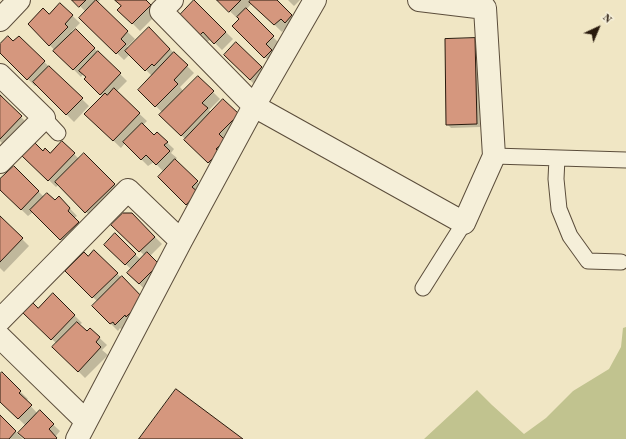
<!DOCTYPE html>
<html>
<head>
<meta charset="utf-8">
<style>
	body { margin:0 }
	#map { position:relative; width:626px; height:439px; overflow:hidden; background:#f0e6c4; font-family:"Old Standard TT",serif }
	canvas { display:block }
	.north { position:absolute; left:578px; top:8px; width:40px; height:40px; -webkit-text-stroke:3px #f5efd9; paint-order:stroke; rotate:44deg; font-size:11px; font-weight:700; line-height:16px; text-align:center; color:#291a0d }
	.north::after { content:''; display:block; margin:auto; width:14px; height:18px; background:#291a0d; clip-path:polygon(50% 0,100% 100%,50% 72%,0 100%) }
</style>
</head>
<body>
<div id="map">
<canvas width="626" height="439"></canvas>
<div class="north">N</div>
</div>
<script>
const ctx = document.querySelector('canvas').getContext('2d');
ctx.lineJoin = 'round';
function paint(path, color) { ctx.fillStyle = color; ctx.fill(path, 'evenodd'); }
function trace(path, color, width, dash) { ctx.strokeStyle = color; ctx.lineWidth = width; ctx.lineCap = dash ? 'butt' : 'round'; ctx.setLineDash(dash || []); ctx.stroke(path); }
const green = new Path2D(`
	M626 327V439H424L477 390 492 405 524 434 546 418 573 391 609 369 621 347 623 328Z`);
const shadow = new Path2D(`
	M74 0H100L97 3 135 39 127 47 129 48 149 28 194 73 180 87 184 92 198 77 220 99 209 110 212 113 223 101 245 122 216 170 161 115 163 113 139 90 152 76 130 54 124 60 88 25 86 12Z
	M117 0H145L158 13 140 31 119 10 123 6Z
	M218 0H275L299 23 288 25 282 32 252 3 246 10 280 44 272 51 278 57 272 64 233 26 241 19 239 17 237 18Z
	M288 0H300L294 6Z
	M194 1 233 39 222 50 211 39 207 42 190 25Z
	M60 4 80 23 71 32 73 33 76 30 127 81 116 92 147 121 143 125 154 136 157 133 174 149 171 153 177 158 175 160 204 189 194 211 159 177 164 172 154 162 148 166 125 143 121 148 93 121 102 96 85 79 87 77 83 74 81 77 29 24 49 15Z
	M19 37 89 106 74 122 37 85 35 86 0 52V46L13 43Z
	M474 39 478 43 480 127 451 128 447 124Z
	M236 44 268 75 257 87 225 55Z
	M0 94 3 97 2 98 28 124 6 147 0 141Z
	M62 142 79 159 84 154 121 191 93 219 59 184 56 187 24 156 43 152 50 154Z
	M14 167 44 197 55 201 59 197 77 216 74 218 85 230 68 247 33 212 28 216 0 189V181Z
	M132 214 162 244 150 256 165 271 146 291 129 273 132 270 105 245 115 235 141 260 145 256 113 225Z
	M0 217 29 246 4 272 0 268Z
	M94 251 151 307 123 331 120 328 118 331 93 306 98 302 66 271 88 257Z
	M53 294 82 323 79 325 87 333 90 329 107 345 102 350 108 355 85 378 54 347 57 344 25 313 38 309Z
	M2 374 28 399 26 401 38 414 40 412 60 431 55 437 57 439H26V426L0 401V375Z
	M0 416 23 439H0Z`);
const building = new Path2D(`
	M72 0H86L79 7Z
	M96 0 128 31 121 39 126 44 116 54 79 18Z
	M115 0H146L151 5 132 24 117 10 121 6Z
	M194 0 226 32 214 44 203 32 199 36 180 15Z
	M217 0H241L229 12Z
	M251 0H277L292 15 285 23 281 19 274 25 249 2Z
	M60 3 73 15 65 24 68 27 49 46 28 24 43 8 49 14Z
	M246 8 274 36 266 44 272 50 264 58 232 26 239 19 237 17Z
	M149 27 170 49 154 66 152 64 145 71 125 51Z
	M76 29 95 48 73 70 53 51Z
	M8 36 13 41 19 36 45 61 27 80 0 53V44Z
	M475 38 477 124 446 125 445 39Z
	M236 42 262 67 250 80 224 55Z
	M98 51 121 73 100 95 84 79 86 77 79 71Z
	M174 52 188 65 174 80 178 84 155 107 138 90Z
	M49 66 83 98 66 115 33 82Z
	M198 76 214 91 202 103 208 108 181 136 159 115Z
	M114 88 140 113 113 141 84 114 105 93 107 95Z
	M0 95 22 116 0 139Z
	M223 99 239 114 219 134 225 140 216 149 219 152 208 163 184 140Z
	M142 123 154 135 157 132 168 142 164 145 170 151 156 165 146 155 141 160 123 142Z
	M62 141 75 153 48 181 22 156 35 143 43 151 45 148 50 153Z
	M84 153 115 184 85 213 55 182Z
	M175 159 198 181 192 187 198 192 186 205 158 177Z
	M14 166 39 191 21 210 0 190V179Z
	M47 193 55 200 59 196 70 208 68 211 79 222 60 240 30 210Z
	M123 213H132L155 237 139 252 111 225Z
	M0 216 23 238 0 262Z
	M115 233 136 254 125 265 104 245Z
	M94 250 118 273 92 298 65 271 84 252 88 256Z
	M147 252 159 264 139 284 127 273Z
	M122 276 144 299 126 317 125 315 115 325 113 322 110 324 92 306Z
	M53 293 75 315 51 340 23 313 33 303 38 308Z
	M77 322 87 331 90 328 100 337 96 342 101 347 78 372 52 347Z
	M2 372 21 391 19 393 32 405 18 419 0 402V374Z
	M176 389 243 439H139Z
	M40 410 54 424 49 429 57 438 56 439H25L18 433Z
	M0 415 16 431 9 439H0Z`);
const lane = new Path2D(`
	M44 118 58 133
	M494 156 626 160
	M557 158 556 179 559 209 570 236 588 261 621 262
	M423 288 464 223`);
const street = new Path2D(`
	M172 0 161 11 254 106 464 223 494 156 485 8 419 0
	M0 20 19 0
	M0 75 44 118 0 162
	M0 320 128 190 181 241
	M0 337 86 421
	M77 439 181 241 254 106 315 0`);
paint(green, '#c1c38f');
paint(shadow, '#0003');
paint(building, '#d5977e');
trace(building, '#291a0d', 1);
trace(lane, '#5b4d3b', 17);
trace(street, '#5b4d3b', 24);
trace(lane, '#f5efd9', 15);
trace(street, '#f5efd9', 22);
</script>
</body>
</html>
